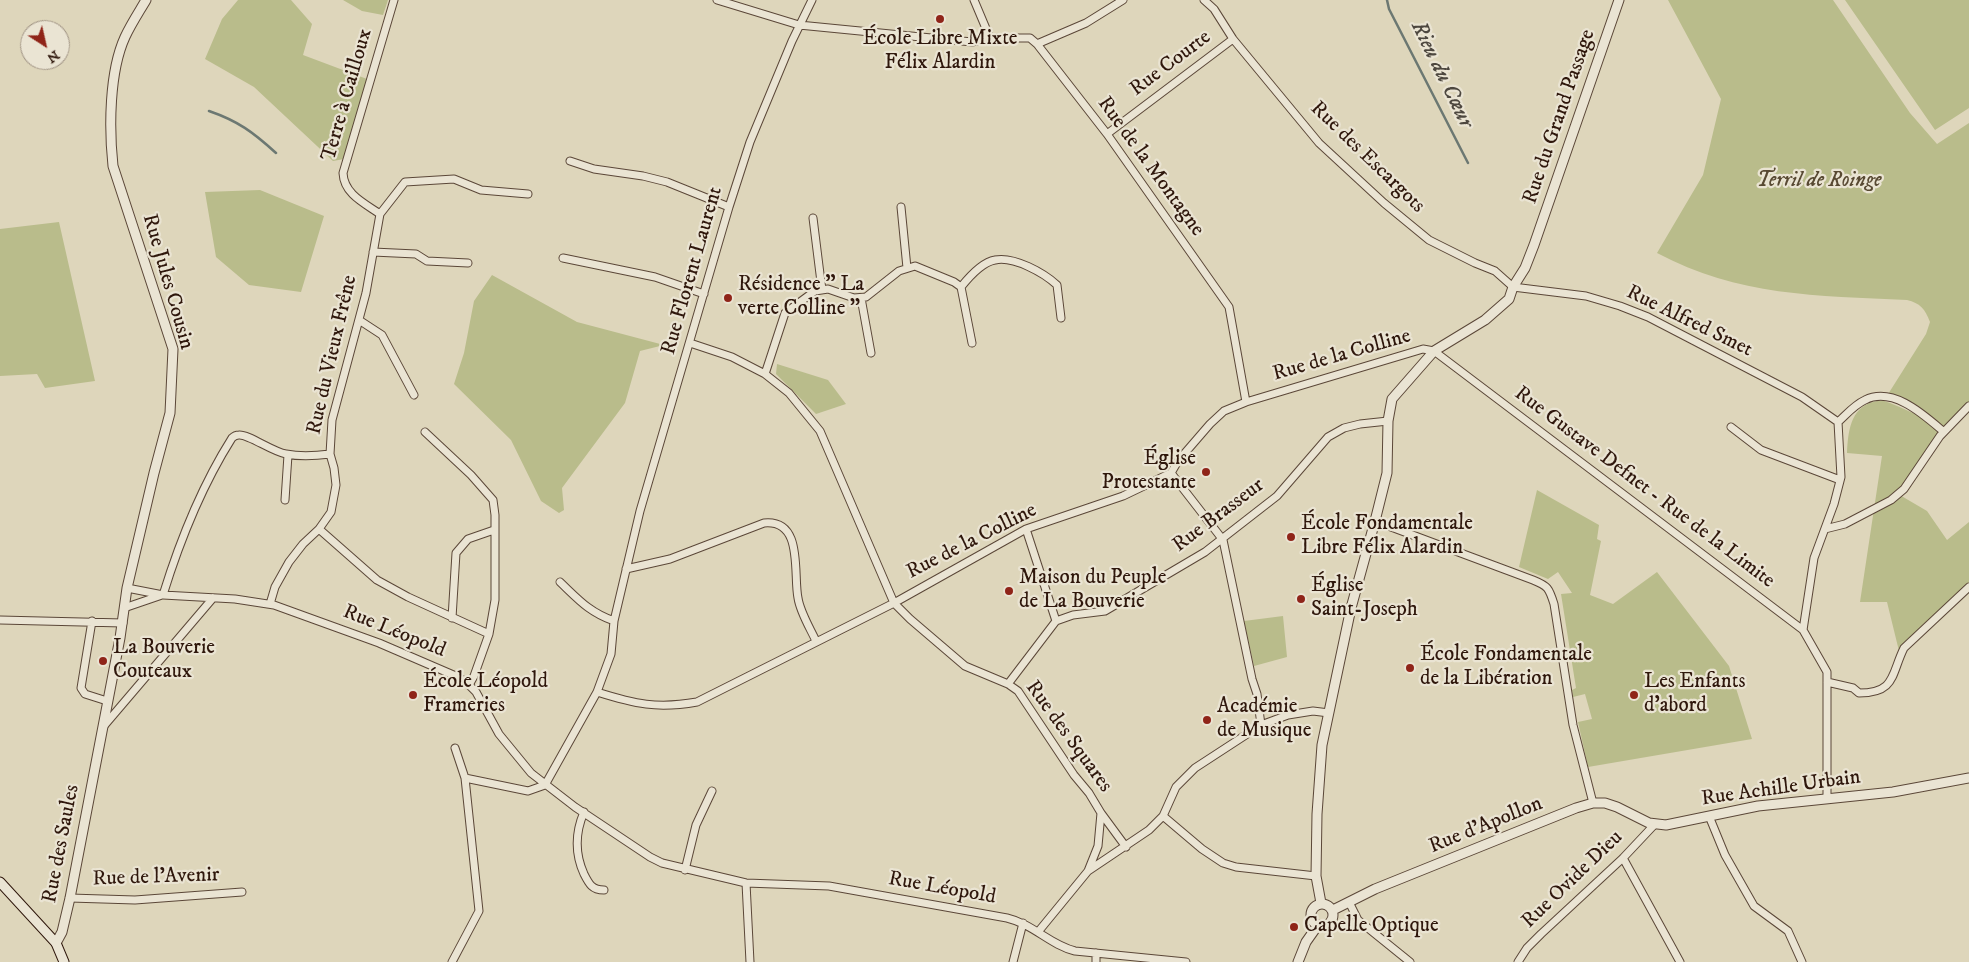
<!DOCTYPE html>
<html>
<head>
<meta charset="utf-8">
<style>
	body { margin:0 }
	#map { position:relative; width:1969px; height:962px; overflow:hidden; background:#ded6bb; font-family:"IM FELL DW Pica",serif }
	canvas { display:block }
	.north { position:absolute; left:20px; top:20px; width:50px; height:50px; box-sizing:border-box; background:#eae4d3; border:1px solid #9f9283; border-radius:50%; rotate:145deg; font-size:14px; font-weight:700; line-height:20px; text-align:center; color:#2f170c }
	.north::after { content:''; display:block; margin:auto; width:18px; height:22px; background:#8f2418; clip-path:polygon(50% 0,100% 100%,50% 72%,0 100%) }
</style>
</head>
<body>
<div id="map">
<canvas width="1969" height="962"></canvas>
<div class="north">N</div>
</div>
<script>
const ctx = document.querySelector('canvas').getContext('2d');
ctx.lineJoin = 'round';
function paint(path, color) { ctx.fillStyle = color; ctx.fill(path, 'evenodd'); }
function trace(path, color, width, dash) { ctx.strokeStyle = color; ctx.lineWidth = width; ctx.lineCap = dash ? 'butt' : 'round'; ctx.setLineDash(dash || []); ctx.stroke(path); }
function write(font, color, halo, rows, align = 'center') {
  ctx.font = font + ' "IM FELL DW Pica",serif'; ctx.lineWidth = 4.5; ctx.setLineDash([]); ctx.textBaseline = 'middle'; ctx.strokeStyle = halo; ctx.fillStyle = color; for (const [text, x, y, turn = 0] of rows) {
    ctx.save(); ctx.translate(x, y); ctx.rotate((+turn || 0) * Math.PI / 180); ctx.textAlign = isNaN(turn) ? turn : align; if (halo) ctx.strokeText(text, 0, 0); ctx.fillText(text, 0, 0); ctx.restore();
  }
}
const green = new Path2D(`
	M238 0H291L312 24 303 55 367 79 344 159 333 161 254 87 205 59 222 19Z
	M343 0H388L383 15 362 11Z
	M1668 0H1833L1910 113 1937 144 1969 123V406L1944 432 1898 494 1927 511 1947 540 1969 522V582L1911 636 1899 651 1887 602H1860L1882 456 1847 453C1848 433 1850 408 1873 402 1877 401 1881 400 1884 401 1900 406 1916 415 1931 421L1906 405 1885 399 1926 334 1930 322C1925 309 1920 303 1907 300 1817 296 1738 296 1657 253L1703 175 1721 99Z
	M1845 0H1969V108L1935 130Z
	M260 190 324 216 301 292 249 285 216 257 205 192Z
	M59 222 95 381 45 388 37 374 0 376V229Z
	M492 275 577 322 664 345 640 351 625 403 562 488 564 510 559 513 541 501 511 440 454 384 464 353 474 301Z
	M777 364 828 380 846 404 816 414 776 374Z
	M1537 490 1599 525 1597 539 1601 541 1590 595 1613 604 1657 572 1729 666 1752 739 1588 767 1578 722 1592 719 1585 694 1573 697 1572 690 1576 688 1561 594 1572 593 1558 572 1548 579 1519 567Z
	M1283 616 1287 657 1254 666 1244 621Z`);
const stream = new Path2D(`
	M1387 0 1389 9 1468 163
	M209 111C238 121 253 132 276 153`);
const minor = new Path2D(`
	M717 0 799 25 972 42 990 38H1030L1037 44 1107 134 1229 307 1246 402
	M974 0 990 38
	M1204 0 1214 9 1233 39 1319 143 1384 203 1429 240 1475 263 1495 271 1513 287 1586 296 1620 306 1648 317 1802 397 1838 422
	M1037 44 1086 23 1123 0
	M1107 134 1233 39
	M570 161 594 169 643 176 667 182 729 207
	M901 207 907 268
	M380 214C364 203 344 194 343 173L394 0
	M813 218 822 290
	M373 252 416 254 427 261 468 263
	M563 258 655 277 704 294
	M961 287 972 343
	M861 298 871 353
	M359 320 382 335 414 395
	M690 343 732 357 765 374 789 393 820 431 894 603 910 619 965 666 1008 684 1018 691 1074 775 1089 793 1101 813 1098 846 1088 871 1038 932
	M765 374 785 313 815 291 828 289 854 298 866 297 899 271 915 266 954 282 961 287C969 277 983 262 995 260 1014 256 1044 273 1057 285L1061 318
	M1838 422C1846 415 1854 405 1865 400 1893 386 1924 415 1944 432
	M1731 427 1761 450 1840 480
	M425 432 471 475 493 500 495 515V600L489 634 474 676 469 685
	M1171 473 1223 540 1252 679 1257 694 1261 725
	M285 500 288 455
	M1375 521 1533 580C1548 586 1549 588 1554 604L1573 725 1593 803
	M319 529 377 580 408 597 489 634
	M1026 529 1056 621
	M1825 529 1845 524 1891 500 1904 489 1940 436 1969 406
	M626 569 670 559 764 523C804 519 793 574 798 598 800 612 810 628 816 641
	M560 582C579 600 589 612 614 621
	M127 588 163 595 235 599 274 605 379 643 458 677 467 683 476 692 499 734 531 773 575 807 650 857 662 863 746 883 829 886 1007 918C1033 924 1050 945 1075 951L1186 962
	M163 595C180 540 201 487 232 438 234 436 236 435 239 435 248 434 273 452 286 454 301 457 315 456 330 454
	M270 604 275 587 289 562 303 544 319 529 331 512 336 485 334 468 330 454 332 420 366 293 380 214 405 182 454 179 481 190 528 194
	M124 608 162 595
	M452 618 456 553 468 539 494 530
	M0 620 123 623
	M92 621 81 688 85 694 107 701
	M1056 621 1073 615 1105 611 1205 552 1277 496 1328 437 1344 428 1360 424 1388 421
	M1803 630 1814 558 1834 504 1841 477 1838 422
	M1827 682 1853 688 1859 693C1896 693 1891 674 1904 648L1969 587
	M1008 684 1056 621
	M597 692C635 704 657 709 697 702L894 603 1026 529 1123 496 1171 473 1178 461 1210 424 1224 411 1246 402 1423 349 1434 351 1803 630 1827 672V798
	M103 727 213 598
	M455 748 465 778 528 791 545 785
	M545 785 597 692 611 654 614 621 640 511 729 207 750 142 792 41 812 0
	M584 812C575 833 575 854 584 874 589 884 592 890 604 890
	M1101 813 1126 847
	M1163 816 1202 849 1223 863 1236 867 1316 876
	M1709 816 1725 855 1754 906 1788 931 1802 962
	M1623 858 1680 962
	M685 870 696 825 712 791
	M1088 871 1149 830 1163 816 1176 787 1195 768 1261 725 1288 715 1313 711 1329 713
	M746 883 750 962
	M70 898 135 900 242 892
	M1349 902 1358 920 1410 962
	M452 962 479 911 465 778
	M1013 962 1023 923
	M1096 962V953
	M1518 962 1527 948 1541 934 1623 858 1655 824`);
const tertiary = new Path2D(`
	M1321 903 1316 876 1317 814 1322 745 1351 608 1375 521 1387 473 1388 421 1392 399 1434 351 1485 320 1509 299 1513 287 1525 268 1534 245 1619 0
	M1311 915a11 11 0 1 1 22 0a11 11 0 1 1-22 0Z
	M1333 910 1375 889 1576 808 1593 803H1605L1617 807 1649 823 1666 825 1758 806 1893 792 1969 778
	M56 943 62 932 70 898 120 638 127 588 154 473 170 413 173 349 113 166C109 129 109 72 125 37 131 24 139 12 146 0
	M1298 962 1306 942 1318 925`);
const secondary = new Path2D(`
	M0 882 56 943 64 962`);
const markers = [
	[940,19,5,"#8f2418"],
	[728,298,5,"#8f2418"],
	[1206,472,5,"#8f2418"],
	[1291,537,5,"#8f2418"],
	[1009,591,5,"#8f2418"],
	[1301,599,5,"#8f2418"],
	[103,661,5,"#8f2418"],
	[1410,668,5,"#8f2418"],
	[413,695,5,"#8f2418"],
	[1634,695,5,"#8f2418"],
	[1207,720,5,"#8f2418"],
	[1294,927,5,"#8f2418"]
];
const poiNames = [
	["École Libre Mixte",940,40,"center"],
	["Félix Alardin",940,64,"center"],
	["Résidence \" La",738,286],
	["verte Colline \"",738,310],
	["Église",1196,460,"right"],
	["Protestante",1196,484,"right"],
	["École Fondamentale",1301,525],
	["Libre Félix Alardin",1301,549],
	["Maison du Peuple",1019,579],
	["de La Bouverie",1019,603],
	["Église",1311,587],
	["Saint-Joseph",1311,611],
	["La Bouverie",113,649],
	["Couteaux",113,673],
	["École Fondamentale",1420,656],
	["de la Libération",1420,680],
	["École Léopold",423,683],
	["Frameries",423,707],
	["Les Enfants",1644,683],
	["d'abord",1644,707],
	["Académie",1217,708],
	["de Musique",1217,732],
	["Capelle Optique",1304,927]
];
const streetNames = [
	["Rue Courte",1171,64,-37],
	["Terre à Cailloux",348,95,-74],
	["Rue du Grand Passage",1560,117,-71],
	["Rue des Escargots",1367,158,44],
	["Rue de la Montagne",1150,167,54],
	["Rue Florent Laurent",693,271,-74],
	["Rue Jules Cousin",167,282,74],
	["Rue Alfred Smet",1689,322,26],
	["Rue du Vieux Frêne",333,355,-77],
	["Rue de la Colline",1342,356,-16],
	["Rue Gustave Defnet - Rue de la Limite",1644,488,37],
	["Rue Brasseur",1219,516,-37],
	["Rue de la Colline",972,542,-27],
	["Rue Léopold",394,632,22],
	["Rue des Squares",1068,737,54],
	["Rue Achille Urbain",1781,789,-8],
	["Rue d'Apollon",1486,826,-22],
	["Rue des Saules",62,844,-79],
	["Rue de l'Avenir",156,878,-2],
	["Rue Ovide Dieu",1573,880,-44],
	["Rue Léopold",942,889,10]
];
const parkNames = [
	["Terril de Roinge",1819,182]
];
const waterNames = [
	["Rieu du Cœur",1441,75,64]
];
paint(green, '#b9bc8b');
trace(stream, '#6c7872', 2.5);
trace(minor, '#5b4738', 9);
trace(tertiary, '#5b4738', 11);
trace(secondary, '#2f170c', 11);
trace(minor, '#eae4d3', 7);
trace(tertiary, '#eae4d3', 9);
trace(secondary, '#eae4d3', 9);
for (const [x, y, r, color] of markers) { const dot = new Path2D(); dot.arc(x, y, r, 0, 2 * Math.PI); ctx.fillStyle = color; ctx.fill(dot); trace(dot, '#eae4d3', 2); }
write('21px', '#2f170c', '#eae4d3', poiNames, 'left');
write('21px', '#2f170c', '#eae4d3', streetNames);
write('italic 21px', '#584932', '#eae4d3', parkNames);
write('italic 22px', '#4d473f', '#eae4d3', waterNames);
</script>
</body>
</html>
